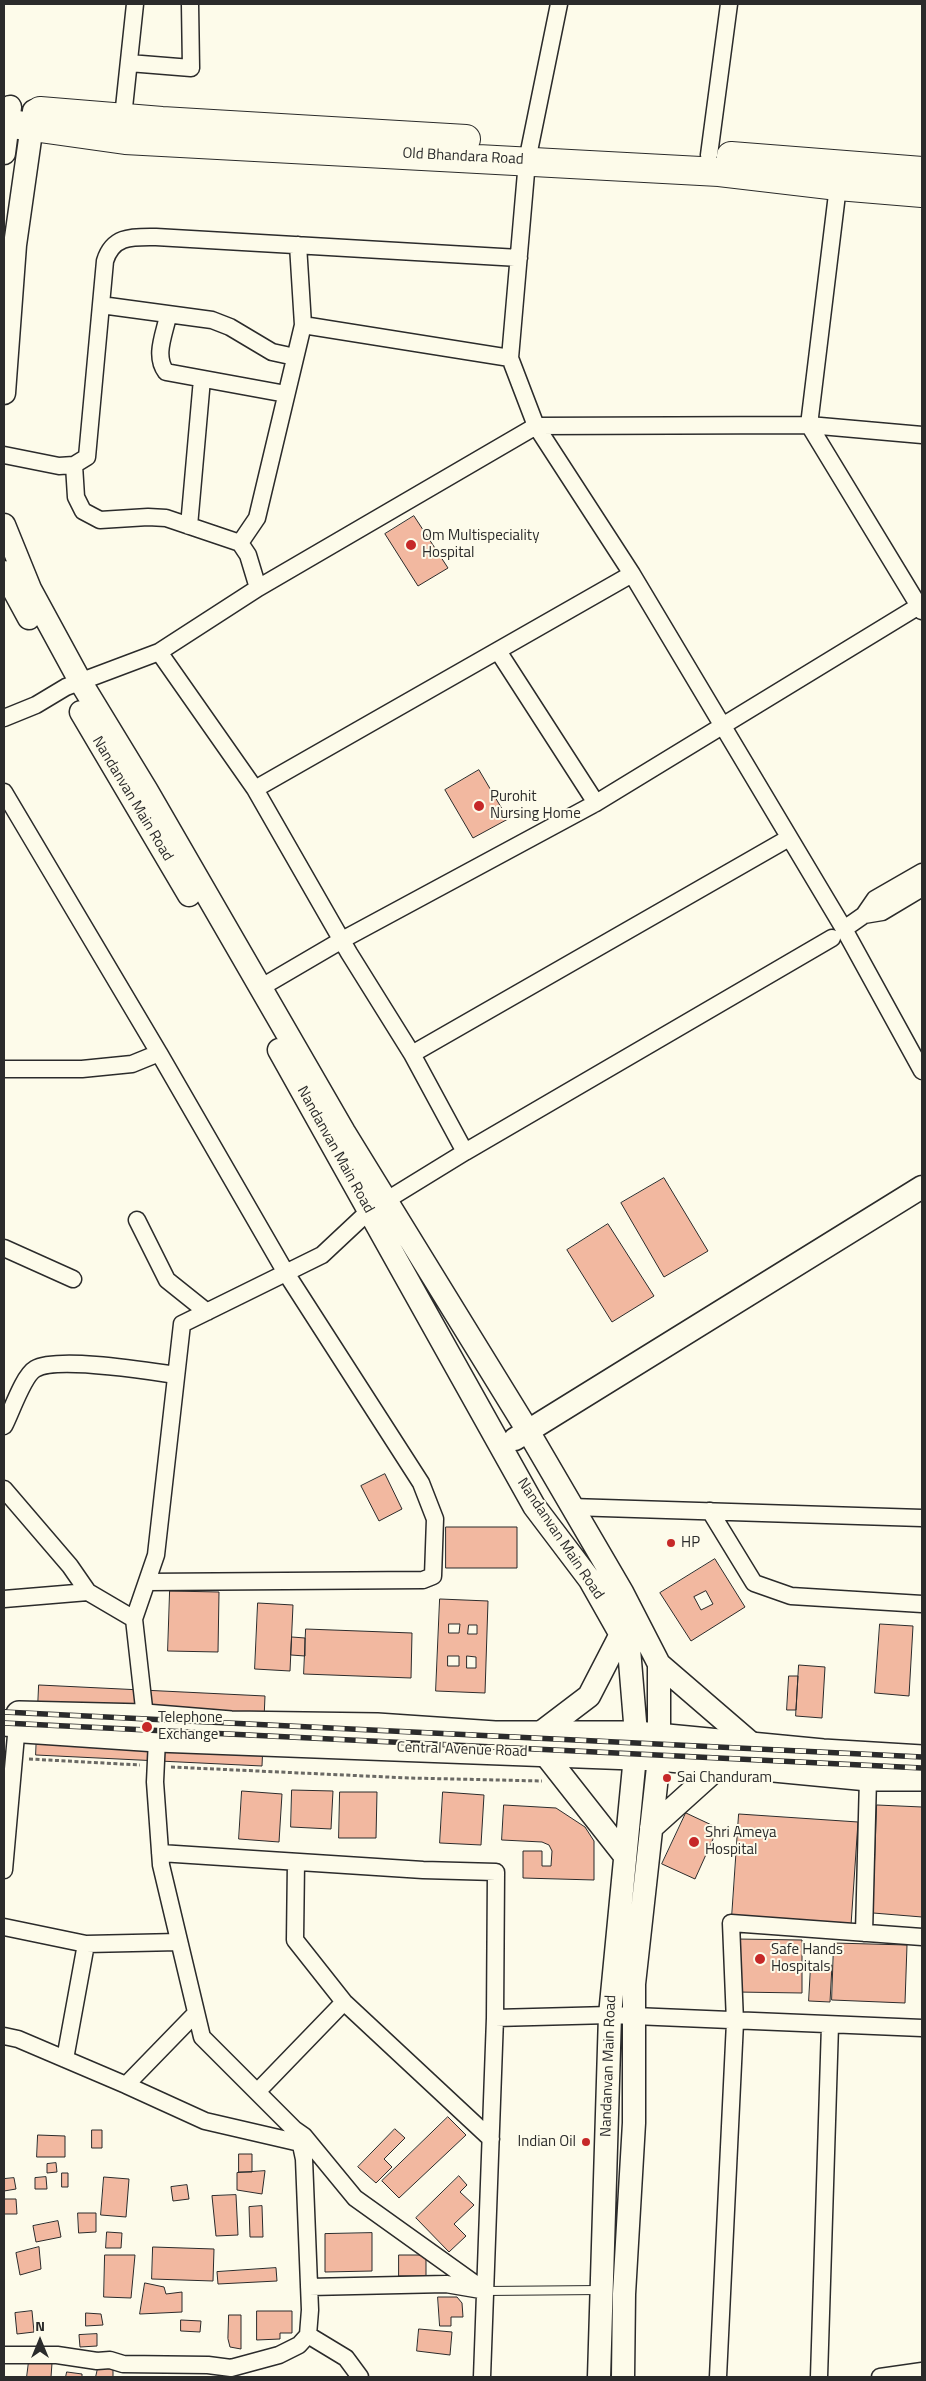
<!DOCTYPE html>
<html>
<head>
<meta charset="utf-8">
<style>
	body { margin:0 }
	#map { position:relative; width:926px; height:2381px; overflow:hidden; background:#fdfbea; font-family:"Titillium Web",sans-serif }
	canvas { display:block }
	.frame { position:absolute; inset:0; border:5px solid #2b2b2b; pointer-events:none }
	.north { position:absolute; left:15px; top:2316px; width:50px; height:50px; -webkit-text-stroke:4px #fdfbea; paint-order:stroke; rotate:0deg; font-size:14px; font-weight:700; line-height:20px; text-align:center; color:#2b2b2b }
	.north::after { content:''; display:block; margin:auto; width:18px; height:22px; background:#2b2b2b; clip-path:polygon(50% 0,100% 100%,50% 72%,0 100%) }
</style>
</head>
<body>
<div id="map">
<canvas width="926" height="2381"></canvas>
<div class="frame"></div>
<div class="north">N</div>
</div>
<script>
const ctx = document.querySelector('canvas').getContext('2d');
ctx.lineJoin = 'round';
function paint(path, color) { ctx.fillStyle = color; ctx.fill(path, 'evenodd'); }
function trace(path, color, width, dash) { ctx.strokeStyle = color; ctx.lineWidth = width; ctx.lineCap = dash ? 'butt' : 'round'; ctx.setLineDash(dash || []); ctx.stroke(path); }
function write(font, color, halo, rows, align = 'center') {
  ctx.font = font + ' "Titillium Web",sans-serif'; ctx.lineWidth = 4; ctx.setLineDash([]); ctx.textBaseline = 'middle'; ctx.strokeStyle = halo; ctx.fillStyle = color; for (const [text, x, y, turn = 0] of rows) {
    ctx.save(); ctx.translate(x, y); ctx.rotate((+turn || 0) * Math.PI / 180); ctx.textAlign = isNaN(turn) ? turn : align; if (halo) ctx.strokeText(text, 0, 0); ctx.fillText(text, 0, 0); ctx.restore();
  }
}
const building = new Path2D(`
	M414 516 448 568 418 586 385 534Z
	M479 770 508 819 473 838 445 790Z
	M664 1178 708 1251 664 1277 621 1203Z
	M608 1224 654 1296 612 1322 567 1250Z
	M385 1474 402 1509 379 1521 361 1486Z
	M446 1527H517V1568H446Z
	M715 1559 745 1607 691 1641 660 1593Z
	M170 1591 219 1592 218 1652 168 1651Z
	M706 1591 713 1604 701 1610 694 1597Z
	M440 1599 488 1601 485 1693 436 1691Z
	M258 1603 293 1605 290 1671 255 1669Z
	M449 1624H460L459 1633H449Z
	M880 1624 913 1626 909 1696 875 1693Z
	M469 1625H477V1634H468Z
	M306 1629 412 1633 411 1678 304 1674Z
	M292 1637 305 1638V1656L291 1655Z
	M448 1656H459V1666H448Z
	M467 1656 476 1657V1668H467Z
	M799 1665 825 1667 822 1718 796 1716Z
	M789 1676H798L796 1710H787Z
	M39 1685 265 1696 262 1766 36 1755Z
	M292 1790 333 1791 331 1829 291 1827Z
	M242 1791 282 1794 279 1842 239 1839Z
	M340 1792H377L376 1838H339Z
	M443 1792 484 1795 481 1845 440 1843Z
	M504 1805 556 1808 585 1827 594 1841V1880L523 1878V1851H542V1866H551L552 1851 549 1845 542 1842 502 1840Z
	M877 1805 922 1807V1917L873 1913Z
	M686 1813 718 1828 695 1879 662 1864Z
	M739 1814 858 1822 851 1925 732 1917Z
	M737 1939 802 1940V1993L736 1992Z
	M834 1943 907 1945 905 2003 832 2000Z
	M811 1965H832L830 2002 809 2001Z
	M448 2117 466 2135 399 2198 382 2181Z
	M395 2129 405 2138 384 2159 392 2167 376 2183 358 2167Z
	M92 2130H102V2148H92Z
	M38 2135 65 2136V2157H37Z
	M239 2154H252V2172H239Z
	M56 2163 57 2172 47 2173V2164Z
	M265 2171 262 2194 237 2190V2173Z
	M62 2173H68V2187H62Z
	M459 2176 467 2185 460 2192 474 2205 454 2224 466 2236 449 2252 416 2218Z
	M46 2177 47 2189H35V2178Z
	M104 2177 129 2179 126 2217 101 2215Z
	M14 2178 16 2189 4 2191V2179Z
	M187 2185 189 2199 173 2201 171 2187Z
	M236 2195 238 2235 216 2236 212 2196Z
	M4 2199H16L17 2214H4Z
	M262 2206 263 2237H250L249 2207Z
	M78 2213H96V2232L79 2233Z
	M58 2221 61 2237 36 2242 33 2226Z
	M107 2232 122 2233 121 2248H106Z
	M372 2233V2271L325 2272V2234Z
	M39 2247 41 2269 20 2275 16 2253Z
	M153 2247 214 2249 213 2281 152 2279Z
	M105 2255H135L131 2298 104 2297Z
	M399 2255H426V2276H399Z
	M276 2268 277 2281 218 2284 217 2272Z
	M145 2283 164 2287 166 2294 182 2292V2312L140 2314Z
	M438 2297H457L462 2303 463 2317H451V2326H440Z
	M32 2311 34 2332 17 2334 15 2313Z
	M257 2311H292V2333H280V2339L257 2340Z
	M86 2313 101 2314 103 2325 86 2326Z
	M229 2315H241V2349L230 2347 228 2339Z
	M181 2320 201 2321 200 2332 181 2331Z
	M419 2329 452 2332 450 2355 417 2351Z
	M97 2334V2346L80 2347 79 2335Z
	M29 2361 52 2363 51 2377H27Z
	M98 2368 113 2369V2377H96Z
	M67 2372 82 2374V2377H66Z`);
const path = new Path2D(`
	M29 1759 140 1765
	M171 1767 409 1778 542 1781`);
const lane = new Path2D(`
	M485 2291 601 2290`);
const street = new Path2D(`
	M559 4 527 161 510 358 536 426 632 574 844 929 922 1071
	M129 63 191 68 190 4
	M123 117 135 4
	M709 155 729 4
	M838 186 809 425 922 611
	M101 305 212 320 230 327 272 352 295 357
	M168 316C164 335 154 356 166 372L286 394
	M303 325 510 358
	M4 455 59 466 74 465 87 457 105 261C113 235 133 237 156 237L519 258
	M74 465 76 497 83 511 100 520 148 517 166 518 240 543 248 555 258 588
	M189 526 202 379
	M240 543 257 518 303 325 298 245
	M498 651 596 803
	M159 652 255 789 349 953 412 1054 465 1152
	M4 718 36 705 66 687 159 652 258 588 536 426 809 425 922 435
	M255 789 632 574
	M4 792 159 1053 132 1064 82 1069H4
	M864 915 882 912 922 888
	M844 929 864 915 875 899 922 872
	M260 988 342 940 596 803 922 604
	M412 1054 789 838
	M137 1220 167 1280 207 1312
	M4 1248 73 1279
	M4 1426C11 1413 23 1376 35 1369 57 1356 148 1371 176 1375
	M4 1489 70 1566 88 1592 134 1619 156 1555 182 1324 322 1255 369 1211 465 1152 832 938
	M571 1507 922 1518
	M710 1511 754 1583 791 1596 922 1604
	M147 1582 423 1580 433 1576 435 1519 421 1483 286 1273 159 1053
	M4 1599 88 1592
	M134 1619 145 1717 157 1739 155 1782 161 1865 202 2037 294 2129 304 2136 355 2198 485 2291
	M160 1853 423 1870 496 1872 495 2018 482 2377
	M296 1862 295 1940 344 2002 491 2139
	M4 1870 17 1724
	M4 1927 86 1944 65 2059
	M864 1933 868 1778
	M86 1944 179 1942
	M196 2013 126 2085 205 2121 300 2143
	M495 2018 610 2015 922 2028
	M4 2036 18 2039 126 2085
	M257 2092 344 2002
	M309 2287 446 2284 481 2290
	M308 2335 346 2358 360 2377
	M4 2355H57L97 2361 110 2360 123 2364 208 2365 231 2368 279 2355 299 2345 308 2335 310 2310 304 2159 301 2145 296 2133
	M718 2377 735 2022 731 1923 922 1937
	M819 2377 830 2025
	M880 2377 922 2371`);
const secondary = new Path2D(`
	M4 153 10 107
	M4 393 15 245 34 111
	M4 525 30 589 80 681 147 791 344 1132 528 1431 622 1592 659 1664V1758L634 1984V2123L624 2294 623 2377
	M4 572 29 618
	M81 712 189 895
	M279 1050 534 1506 590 1580 629 1649 636 1734 635 1756 610 2015 599 2377
	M515 1439 922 1187
	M659 1664 753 1745
	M539 1734 589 1696 621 1634
	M544 1753 625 1856
	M651 1828 722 1764`);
const primary = new Path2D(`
	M19 1714 145 1717 231 1724 377 1726 495 1734H636L823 1752 922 1758
	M4 1723 17 1724 24 1730 157 1739 659 1758 868 1778H922`);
const highway = new Path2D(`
	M40 111 162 121 466 139
	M4 123 125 140 719 172 838 186 922 193
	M731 156 922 171`);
const rail = new Path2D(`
	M4 1712 922 1757
	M4 1723 922 1768`);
const markers = [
	[411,545,6,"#c62828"],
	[479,806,6,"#c62828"],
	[671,1543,5,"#c62828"],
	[147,1727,6,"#c62828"],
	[667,1778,5,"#c62828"],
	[694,1842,6,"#c62828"],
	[760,1959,6,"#c62828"],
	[586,2142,5,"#c62828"]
];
const streetNames = [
	["Old Bhandara Road",463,157,3],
	["Nandanvan Main Road",132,799,59],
	["Nandanvan Main Road",335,1150,61],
	["Nandanvan Main Road",560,1539,56],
	["Central Avenue Road",462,1750,2],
	["Nandanvan Main Road",609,2066,-88]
];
const poiNames = [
	["Om Multispeciality",422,536],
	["Hospital",422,553],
	["Purohit",490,797],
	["Nursing Home",490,814],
	["HP",681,1543],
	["Telephone",158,1718],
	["Exchange",158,1735],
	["Sai Chanduram",677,1778],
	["Shri Ameya",705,1833],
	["Hospital",705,1850],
	["Safe Hands",771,1950],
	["Hospitals",771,1967],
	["Indian Oil",576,2142,"right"]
];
paint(building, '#f2b8a0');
trace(building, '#2b2b2b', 1);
trace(lane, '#2b2b2b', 10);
trace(street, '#2b2b2b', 19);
trace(secondary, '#2b2b2b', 25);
trace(primary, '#2b2b2b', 28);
trace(highway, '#2b2b2b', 30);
trace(path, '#6a6964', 3, [4, 2.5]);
trace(lane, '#fdfbea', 8);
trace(street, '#fdfbea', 16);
trace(secondary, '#fdfbea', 22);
trace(primary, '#fdfbea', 25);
trace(highway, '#fdfbea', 28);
trace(rail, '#2b2b2b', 5.5);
trace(rail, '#fdfbea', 4, [11]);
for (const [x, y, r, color] of markers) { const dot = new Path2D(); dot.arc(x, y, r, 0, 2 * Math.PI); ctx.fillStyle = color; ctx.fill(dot); trace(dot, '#fdfbea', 2); }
write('15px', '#2b2b2b', '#fdfbea', streetNames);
write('15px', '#2b2b2b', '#fdfbea', poiNames, 'left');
</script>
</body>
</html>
